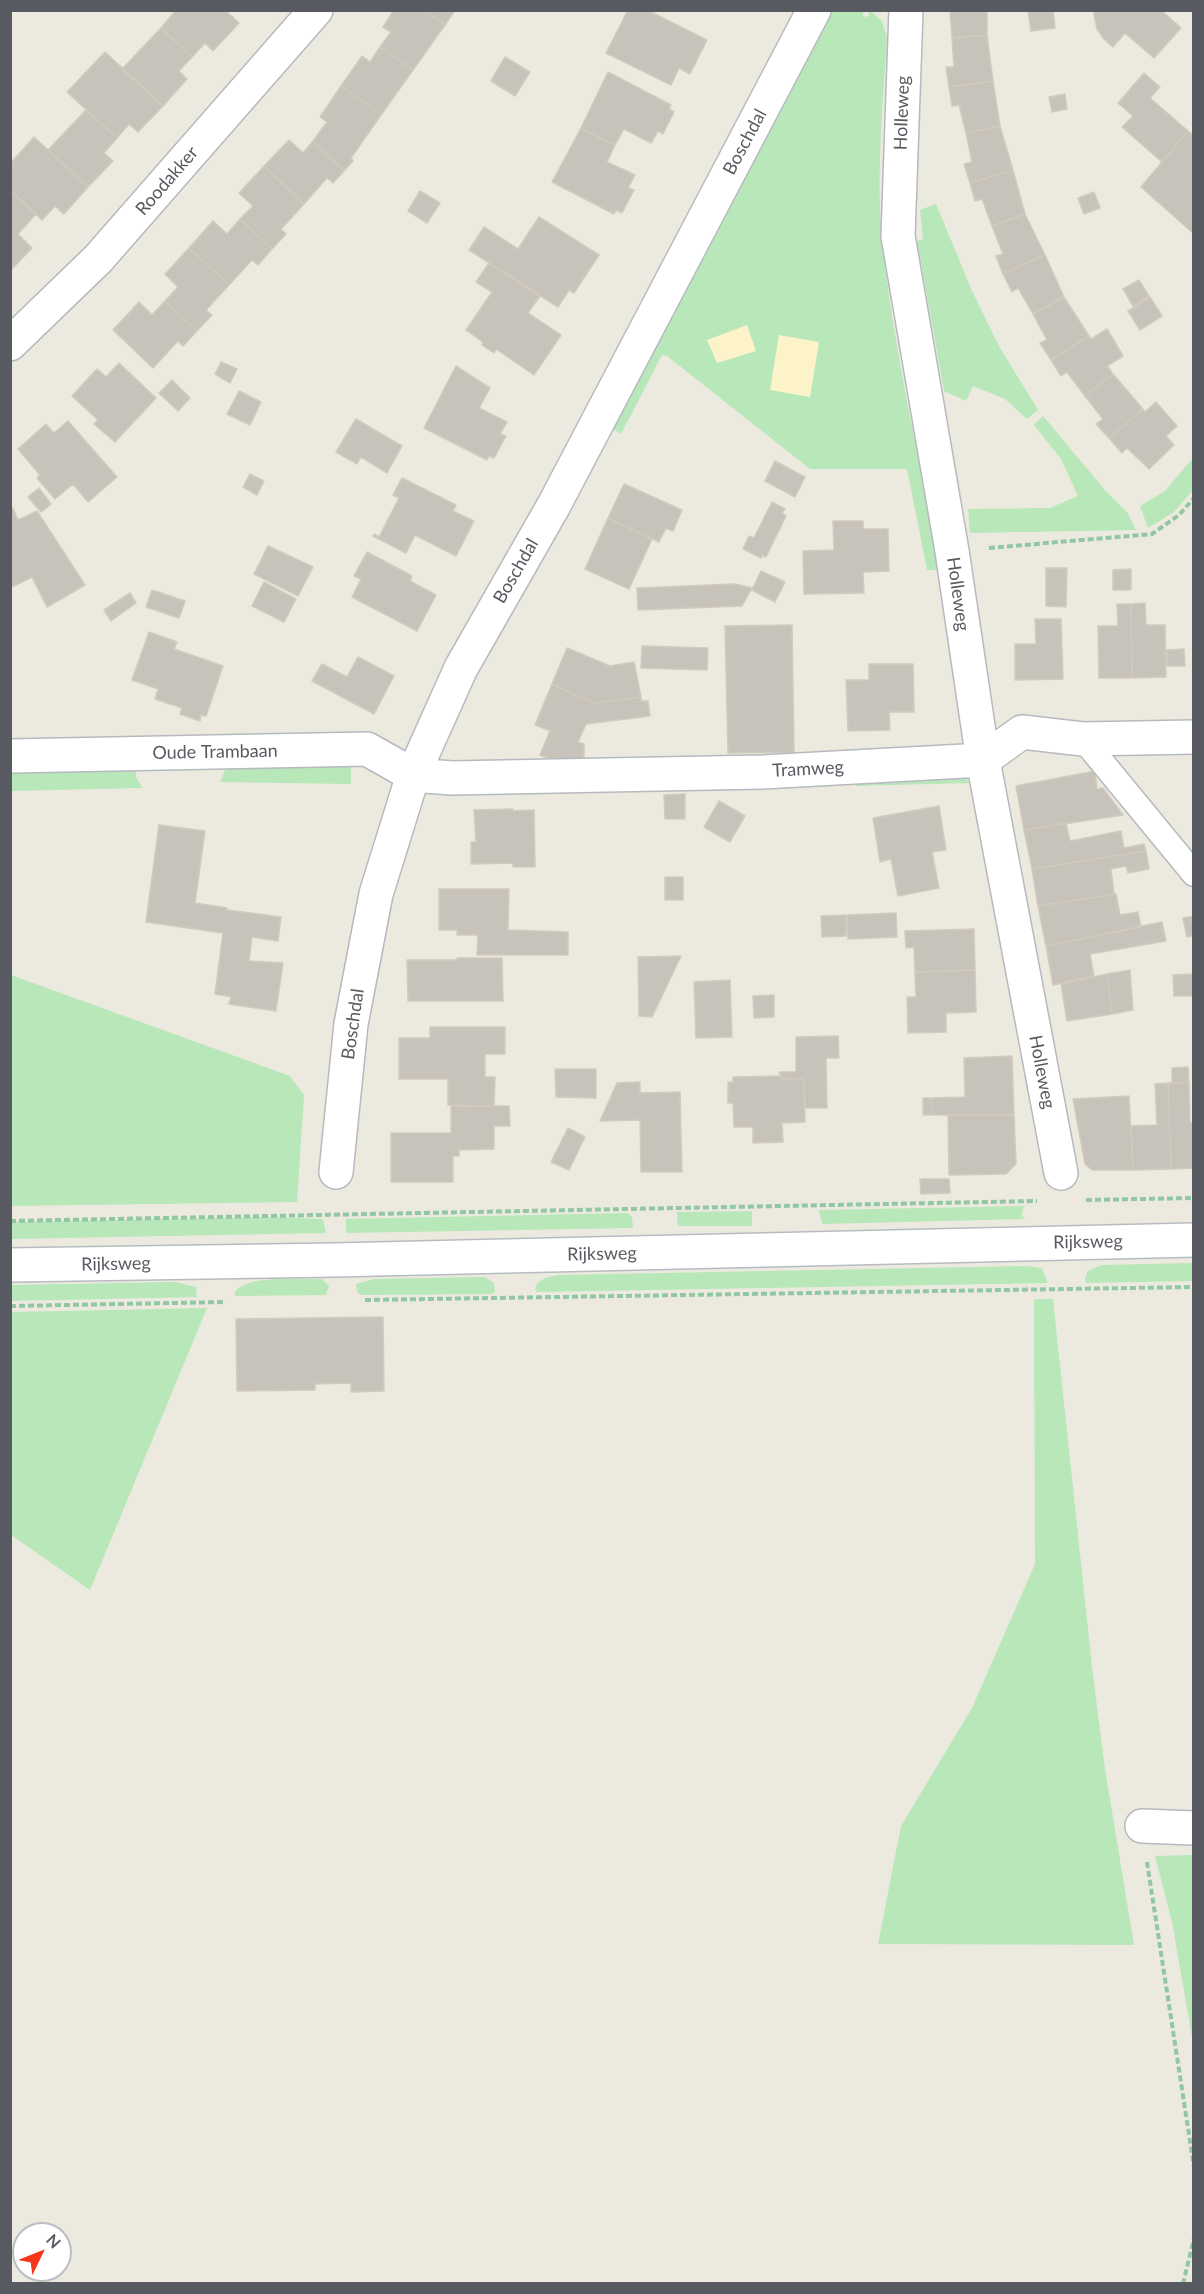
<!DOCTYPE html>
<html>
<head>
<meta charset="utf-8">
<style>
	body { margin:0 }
	#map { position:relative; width:1204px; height:2294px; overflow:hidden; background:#eceade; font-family:Lato,sans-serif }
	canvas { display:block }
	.frame { position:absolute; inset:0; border:12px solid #575b61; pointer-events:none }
	.north { position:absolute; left:12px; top:2222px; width:60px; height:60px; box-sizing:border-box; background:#fff; border:2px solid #bcbdc0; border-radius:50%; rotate:47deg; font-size:16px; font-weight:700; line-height:24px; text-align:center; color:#575b61 }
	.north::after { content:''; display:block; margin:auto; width:21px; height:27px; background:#f5361b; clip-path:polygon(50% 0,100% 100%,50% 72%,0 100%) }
</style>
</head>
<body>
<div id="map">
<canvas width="1204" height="2294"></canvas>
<div class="frame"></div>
<div class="north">N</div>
</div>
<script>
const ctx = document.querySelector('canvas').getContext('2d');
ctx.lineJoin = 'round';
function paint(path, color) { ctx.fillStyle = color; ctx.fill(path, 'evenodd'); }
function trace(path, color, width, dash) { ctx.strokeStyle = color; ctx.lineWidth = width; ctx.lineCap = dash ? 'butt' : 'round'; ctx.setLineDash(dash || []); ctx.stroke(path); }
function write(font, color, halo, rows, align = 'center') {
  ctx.font = font + ' Lato,sans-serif'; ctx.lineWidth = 6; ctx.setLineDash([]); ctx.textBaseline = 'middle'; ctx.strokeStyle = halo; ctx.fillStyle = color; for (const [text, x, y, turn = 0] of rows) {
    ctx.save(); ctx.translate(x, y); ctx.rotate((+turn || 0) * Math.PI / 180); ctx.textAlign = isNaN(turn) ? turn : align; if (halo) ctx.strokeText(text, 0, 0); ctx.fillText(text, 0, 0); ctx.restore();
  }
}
const green = new Path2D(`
	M823 11H868H863V17L869 16 868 11H871L882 21 887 38C883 104 876 172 882 238 893 348 920 461 941 570H927L907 469H810L667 356 662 355 621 434 613 429Z
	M936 204 972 291 1000 348 1038 410 1027 419 1005 399 973 386 966 401 944 391 917 241 923 239 920 210Z
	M1043 416 1104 489 1128 513 1136 530 970 533 968 509 1050 508 1078 496 1061 459 1034 425Z
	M1191 460 1193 463V490L1174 512 1148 528 1140 506 1165 491Z
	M351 758V784L220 782 229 760Z
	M136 761V777L142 788 11 791 10 763Z
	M961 773 970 783 856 786V775Z
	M11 975 290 1076 304 1095 297 1202 11 1206Z
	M1025 1206 1023 1209 1022 1216 1026 1219 822 1224 819 1210Z
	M752 1211V1226H679L677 1222V1212Z
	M628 1213 632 1217 633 1228 346 1233V1219Z
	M271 1217 323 1219 326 1233 11 1239V1222Z
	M1193 1263V1281L1086 1283 1085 1278 1088 1271 1101 1265Z
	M1025 1266 1042 1268 1048 1283 537 1292 535 1289C538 1278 549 1277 559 1275Z
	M485 1277 494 1283 495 1292 492 1294 361 1295 357 1292 356 1284 374 1279Z
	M322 1279 329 1286 326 1295 235 1296V1292C248 1274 300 1280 322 1279Z
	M175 1282 196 1287 197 1297 11 1301V1285Z
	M1034 1299H1053L1092 1667 1105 1769 1134 1945 878 1944 901 1826 972 1708 1035 1564Z
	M207 1308 90 1590 11 1535V1312Z
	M1193 1855H1194L1193 2043 1172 1922 1155 1856Z`);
const sand = new Path2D(`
	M747 325 756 351 717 363 707 340Z
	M779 335 819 342 810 397 770 390Z`);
const building = new Path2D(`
	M176 10H225L239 23 213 51 205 43 192 57 161 28Z
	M394 10H424L445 25 413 70 380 47 391 32 383 27Z
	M424 10H455L445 25Z
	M628 10H647L707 40 690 74 679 68 671 85 606 53Z
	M950 10H987V35L952 38Z
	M1028 10H1053L1055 28 1031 31Z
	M1093 10H1161L1181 28 1154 58 1125 33 1113 47 1103 38 1097 29Z
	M161 28 192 57 179 71 187 79 163 106 122 69Z
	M987 35 993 81 949 87 946 67H954L952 38Z
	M380 47 413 70 381 115 341 86 362 56 370 62Z
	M105 52 163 106 138 132 129 124 117 138 67 92Z
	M505 57 530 72 515 96 491 81Z
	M608 72 671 105 669 109 674 112 663 134 658 131 651 143 624 129 615 145 581 128Z
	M1144 73 1160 87 1150 98 1188 131 1162 162 1122 127 1133 116 1118 103Z
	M993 81 1000 126 966 133 959 105 952 106 949 87Z
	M341 86 381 115 351 158 353 161 344 171 313 141 327 122 320 117Z
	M1065 94 1067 109 1052 112 1049 97Z
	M86 110 117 138 104 153 113 161 88 187 48 150Z
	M1000 126 1013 170 970 183 964 164 972 162 966 133Z
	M581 128 615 145 607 162 635 175 628 188 634 190 622 213 616 210 614 214 552 182Z
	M1188 131 1194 136V234L1141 187Z
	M34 137 88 187 64 214 55 206 42 220 10 190V164Z
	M289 140 303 153 313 141 344 171 333 183 327 178 304 204 264 166Z
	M264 166 304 204 281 229 286 234 272 249 240 219 253 206 239 193Z
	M1013 170 1025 214 992 226 982 199 975 201 970 183Z
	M10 190 36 214 18 234 32 248 10 271Z
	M420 191 440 203 427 223 408 211Z
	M1094 192 1100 208 1084 214 1078 198Z
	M1025 214 1045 255 1003 274 996 256 1003 254 992 226Z
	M539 217 599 255 574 293 569 290 558 307 469 250 484 227 518 249Z
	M240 219 272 249 258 265 252 260 229 285 189 248 213 221 227 234Z
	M189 248 229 285 206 310 212 315 197 331 165 301 178 287 165 274Z
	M1045 255 1064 297 1033 314 1018 288 1012 292 1003 274Z
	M489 263 540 296 528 313 561 335 534 375 496 349 494 353 482 345 483 342 466 330 492 292 476 282Z
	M1139 280 1149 296 1133 306 1123 289Z
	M1064 297 1089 336 1051 360 1040 343 1047 340 1033 314Z
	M1150 297 1162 316 1140 330 1128 311Z
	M165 301 197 331 183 346 178 341 153 368 113 330 139 302 152 315Z
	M1107 329 1123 356 1107 366 1113 374 1085 396 1067 372 1061 376 1051 360 1089 336 1091 339Z
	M221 362 237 369 230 383 215 374Z
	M119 363 156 398 115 442 94 424 98 420 72 396 97 369 106 377Z
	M456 366 490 388 479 408 507 422 500 434 506 436 494 458 489 456 487 460 424 428Z
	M1113 374 1143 409 1109 438 1096 424 1103 419 1085 396Z
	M172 380 190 398 178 411 159 393Z
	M239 391 261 402 250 425 227 414Z
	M1156 402 1177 426 1166 436 1174 445 1149 469 1127 448 1122 453 1109 438 1143 409 1145 412Z
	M356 419 402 446 387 473 361 457 357 464 336 452Z
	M68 421 117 477 88 502 73 484 55 499 37 478 40 475 18 449 46 424 54 433Z
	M775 461 805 477 795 497 765 481Z
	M250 474 264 481 257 495 243 487Z
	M402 478 456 505 453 511 474 521 456 556 415 535 406 553 373 536 374 534 379 537 399 498 393 495Z
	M624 484 682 510 673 531 666 528 659 542 608 518Z
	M39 488 51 504 41 512 28 497Z
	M772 502 785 509 782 513 786 516 766 557 762 555 761 558 743 549 749 536 754 538Z
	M13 508 18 520 37 511 85 585 47 607 32 577 10 588V509Z
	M608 518 652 539 629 589 585 569Z
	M833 521H863V529H888L889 571 863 572 864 593 804 594 803 551 834 550Z
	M268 546 313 567 298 596 254 574Z
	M367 552 412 576 410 581 436 595 417 631 352 597 361 579 354 576Z
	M1046 568H1067L1066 607 1046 606Z
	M1131 569V590H1113V570Z
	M761 571 785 582 775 602 752 590Z
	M264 582 296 599 284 622 252 606Z
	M735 584 752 588 742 606 638 610 637 588Z
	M152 590 185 601 179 618 146 607Z
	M130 593 136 603 111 621 104 610Z
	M1145 603 1146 625H1165L1166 677 1132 678 1131 604Z
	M1117 604H1131L1132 678H1099L1098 626H1118Z
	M1035 619H1061L1063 679 1015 680V644H1036Z
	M792 625 794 752 728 753 725 626Z
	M149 632 177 642 174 649 223 666 206 716 201 715 200 721 180 714 182 708 155 699 158 689 132 680Z
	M642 646 708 648 707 670 641 668Z
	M567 648 610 666 634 662 641 697 593 703 552 684Z
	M1184 649 1185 666H1167V650Z
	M358 657 394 676 374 714 312 681 322 664 347 677Z
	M869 664H913L914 712H889L890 730 848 731 846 680H869Z
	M552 684 593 703 641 697V701H648L650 716 586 724 578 742 584 744V763L563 764 540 755 550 731 535 725Z
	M1095 771 1097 789 1103 788 1123 815 1024 830 1016 786Z
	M685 794V819H665L664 795Z
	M719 801 745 816 730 842 704 827Z
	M939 806 946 850 932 852 939 888 898 896 891 859 880 862 873 818Z
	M513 809V811L534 810 535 867H513V863L471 864V842H476L474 810Z
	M1066 823 1070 841 1121 831 1124 848 1144 844 1146 851 1032 869 1024 830Z
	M159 825 205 831 195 903 227 908V910L281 917 278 941 252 937 249 961 283 963 276 1011 229 1004 231 997 215 994 223 933 146 922Z
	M1146 851 1149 869 1128 873 1126 866 1111 869 1114 893 1116 894 1038 906 1032 869Z
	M665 877H683V900H665Z
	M439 889H509L508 930 568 932V955H477L478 935H457V930H439Z
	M1116 894 1120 915 1138 912 1141 927 1046 946 1038 906Z
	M896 913 897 937 848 939 847 915Z
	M846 915V936L822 937 821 916Z
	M1194 916V935L1187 937 1183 918Z
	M1162 922 1166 941 1090 954 1094 976 1053 985 1046 946Z
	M974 929 975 970 915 972 914 947 906 948 905 931Z
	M681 956 652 1017 639 1016 638 957Z
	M457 958H502L503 1001H408L407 960H457Z
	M975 970 976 1012 946 1013V1032L908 1033 907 997H916L915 972Z
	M1130 970 1133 1010 1112 1014 1107 974Z
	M1107 974 1112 1014 1067 1021 1061 984Z
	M1194 974V996H1174L1173 975Z
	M730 980 732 1037 696 1038 694 982Z
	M774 995V1017L754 1018 753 996Z
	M430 1027H505V1054H485V1077H495L494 1106 448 1105V1079H399V1038H430Z
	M838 1036 839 1058H826L827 1108H805L804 1079H781L779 1072H796V1037Z
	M1012 1056 1014 1115H932L931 1098 965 1097 964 1058Z
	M1188 1067 1189 1083H1172V1068Z
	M555 1069H596V1098L556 1097Z
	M781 1076V1079H804L805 1122 782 1123 783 1142 753 1143V1127H734L733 1103H728V1082H733V1077Z
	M640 1082V1093L680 1092 682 1172H641L640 1120 600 1121 617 1083Z
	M1168 1083 1171 1169 1133 1170 1131 1126 1157 1125 1155 1084Z
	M1168 1083H1189L1190 1123H1194V1168L1171 1169Z
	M1129 1096 1133 1170H1092L1085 1164 1073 1099Z
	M923 1098H931L932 1115H923Z
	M451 1106H509L510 1126H494V1149L459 1150V1156H453V1182H391V1133H451Z
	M948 1115H1014L1016 1164 1006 1174 949 1175Z
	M568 1128 585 1137 569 1170 551 1162Z
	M920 1179H949L950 1193 921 1194Z
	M383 1317 384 1391 351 1392V1383L315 1384V1390L237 1391 236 1319Z`);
const path = new Path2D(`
	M989 548 1152 534 1179 515 1194 498
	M1086 1200 1194 1198
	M10 1221 1037 1201
	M365 1300 1194 1287
	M10 1306 226 1302
	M1147 1862 1194 2167
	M1183 2284 1194 2238`);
const lane = new Path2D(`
	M1083 739 1194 874`);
const street = new Path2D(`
	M906 10 898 236 952 551 983 760 1061 1173
	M10 344 98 259 316 10
	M10 756 367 749 413 775 452 778 762 772 983 760 1022 732 1083 739 1194 737
	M336 1172 351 1024 376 894 413 775 461 668 554 505 814 10
	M1142 1826 1194 1828`);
const secondary = new Path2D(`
	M10 1265 334 1260 1194 1240`);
const streetNames = [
	["Holleweg",902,113,-88],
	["Boschdal",745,142,-62],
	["Roodakker",167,181,-49],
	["Boschdal",516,571,-60],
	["Holleweg",958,594,82],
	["Oude Trambaan",215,752,-1],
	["Tramweg",808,769,-3],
	["Boschdal",353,1024,-82],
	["Holleweg",1042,1072,79],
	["Rijksweg",1088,1242,-1],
	["Rijksweg",602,1254,-1],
	["Rijksweg",116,1264,-1]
];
paint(green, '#b8e7ba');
paint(sand, '#fdf3c9');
paint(building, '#c7c3bb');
trace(building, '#d1cbbc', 1.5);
trace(lane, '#b6b9bf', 27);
trace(street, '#b6b9bf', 36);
trace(secondary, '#b7bbc2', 36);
trace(path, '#91c7a2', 4, [6, 3]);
trace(lane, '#fff', 24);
trace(street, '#fff', 33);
trace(secondary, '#fff', 33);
write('18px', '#575b61', '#fff', streetNames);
</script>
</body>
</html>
